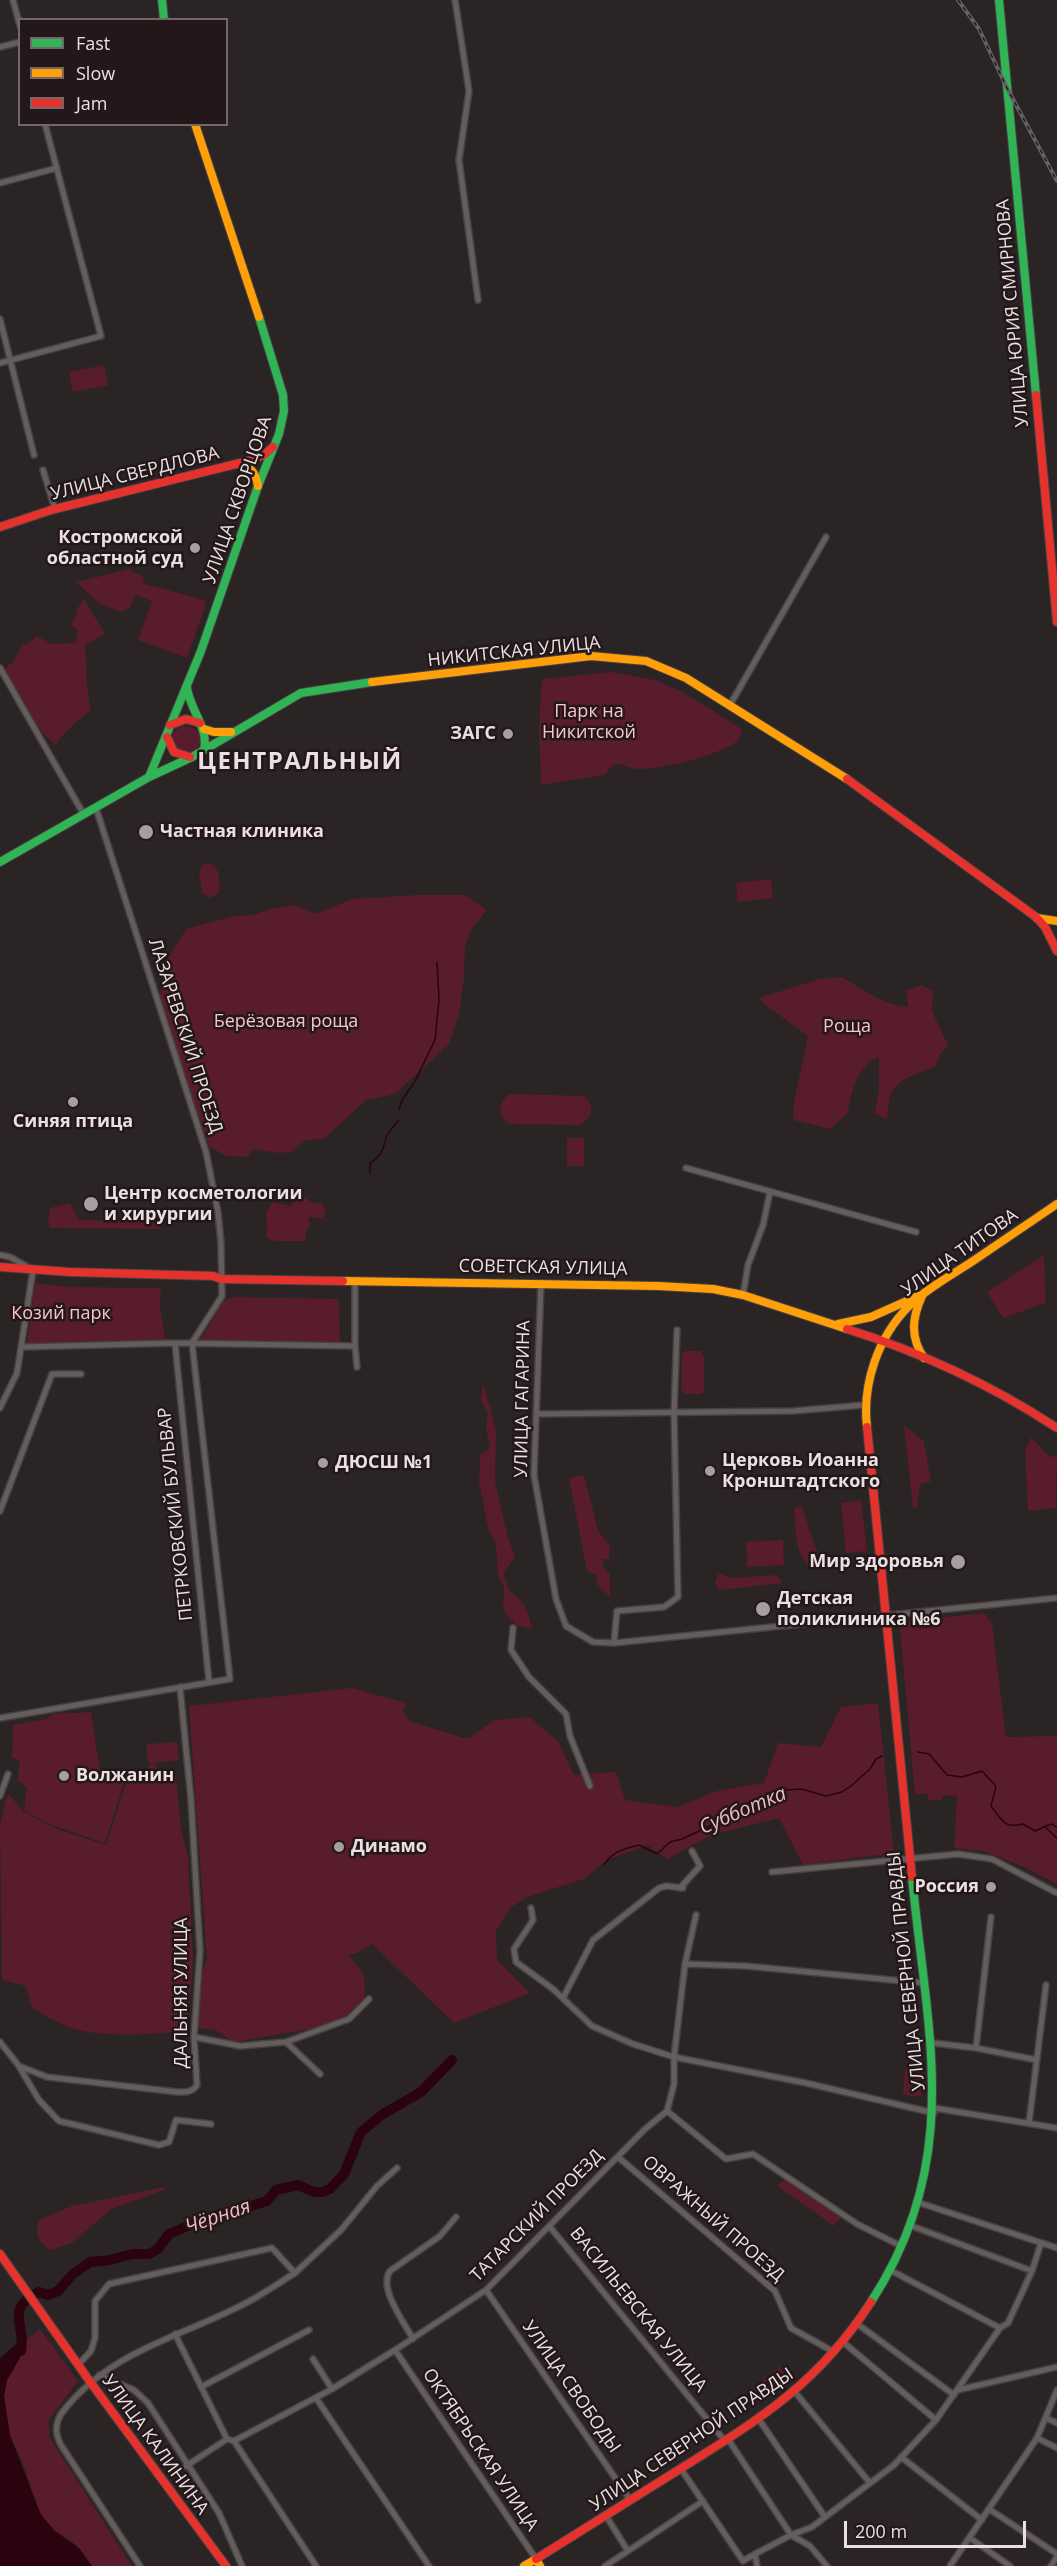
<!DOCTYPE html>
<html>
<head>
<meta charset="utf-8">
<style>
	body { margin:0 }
	#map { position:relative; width:1057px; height:2566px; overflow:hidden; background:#2a2425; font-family:"Open Sans",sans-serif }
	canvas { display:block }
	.legend { position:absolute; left:18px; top:18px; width:210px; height:108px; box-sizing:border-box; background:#241719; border:2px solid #736769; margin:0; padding:8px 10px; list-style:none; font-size:18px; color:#eae0e2 }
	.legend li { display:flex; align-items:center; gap:12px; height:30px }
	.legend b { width:30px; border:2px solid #736769 }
	.scale { position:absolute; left:844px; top:2521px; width:182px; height:27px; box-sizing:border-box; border:3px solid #eae0e2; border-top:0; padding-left:8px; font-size:18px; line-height:21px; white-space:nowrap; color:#eae0e2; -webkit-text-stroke:4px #241719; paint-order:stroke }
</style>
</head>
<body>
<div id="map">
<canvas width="1057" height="2566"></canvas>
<ul class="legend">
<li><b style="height:8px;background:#30b455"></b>Fast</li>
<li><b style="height:8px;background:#ff9f0a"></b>Slow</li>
<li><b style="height:8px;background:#e5322d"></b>Jam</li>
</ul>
<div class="scale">200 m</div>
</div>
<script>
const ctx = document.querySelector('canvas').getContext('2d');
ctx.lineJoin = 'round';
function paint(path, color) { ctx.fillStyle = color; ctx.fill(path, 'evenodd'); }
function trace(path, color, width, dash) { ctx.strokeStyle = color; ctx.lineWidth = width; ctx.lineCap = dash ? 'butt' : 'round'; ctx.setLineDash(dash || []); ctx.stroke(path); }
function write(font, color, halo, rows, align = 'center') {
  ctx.font = font + ' "Open Sans",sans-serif'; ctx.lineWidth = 5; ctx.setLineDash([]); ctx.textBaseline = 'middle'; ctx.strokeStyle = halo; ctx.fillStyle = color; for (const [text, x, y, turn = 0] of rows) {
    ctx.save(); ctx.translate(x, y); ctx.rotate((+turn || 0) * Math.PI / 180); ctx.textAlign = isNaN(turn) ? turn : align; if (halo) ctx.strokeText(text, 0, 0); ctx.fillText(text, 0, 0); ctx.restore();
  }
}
const green = new Path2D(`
	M104 365 108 385 73 392 69 372Z
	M130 569 131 571 144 577 142 583 207 601 187 658 138 640 152 601 135 595 130 608 122 612 100 604 76 582Z
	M84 599 105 634 85 645C87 667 86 689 91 710 80 719 62 733 56 745 34 729 19 693 4 669L13 662 22 645 29 643 36 636 52 644 76 643 78 630 70 625 77 615 76 610Z
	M611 672 655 680 683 692 743 730C741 734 739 740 736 742 719 755 663 769 641 769 632 770 625 764 614 764L604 775 541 785 539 725 542 679Z
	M172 740a14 14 0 1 1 28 0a14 14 0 1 1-28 0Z
	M207 863C221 865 219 880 220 892L210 898 202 893 199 872 203 864Z
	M771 879 773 898 738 902 736 883Z
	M418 895H465L487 910 473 927 465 945 464 978 459 1015 449 1044 395 1094 366 1100 325 1138 304 1141 291 1152 278 1153 254 1149 247 1157 226 1156 209 1146 159 999 163 984 168 979C161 958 177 947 186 929L234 916 253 915 270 909 294 905 316 914 352 899Z
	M842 977C860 988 887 1006 908 1007L906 991 921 985 933 991 932 1011 948 1045 939 1056 936 1066 902 1080 890 1094 887 1120 875 1113 879 1090V1056C857 1067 851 1091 848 1113L830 1129 793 1120 794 1102 808 1036 768 1007 759 998 820 979Z
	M510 1094 584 1096 591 1105V1115L581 1125 509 1124C497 1116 498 1102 510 1094Z
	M567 1138H584V1166H567Z
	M302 1195 312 1203 321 1202 326 1210 323 1219 308 1217 310 1225 305 1234 306 1241H275L267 1238 266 1212 273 1202 290 1206Z
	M70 1203 79 1220 146 1221 150 1215H155L161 1229 50 1228 48 1222 50 1208Z
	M1044 1255 1046 1303 1003 1318 987 1292Z
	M35 1283 70 1287 161 1288 160 1307 165 1340 27 1344Z
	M234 1297 339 1299 340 1344 200 1341 223 1301Z
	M685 1351H701L704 1357V1391L701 1394H685L681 1389 682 1354Z
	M483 1381 496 1431 495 1481 507 1534 515 1557 503 1573 510 1592C526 1602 528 1611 532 1629L516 1625 503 1610 504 1587 498 1575 496 1545 488 1527 479 1483 480 1455 490 1448 486 1428 488 1413 481 1401Z
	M904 1426 924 1441 931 1481 920 1484 917 1507 913 1508Z
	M1031 1437 1049 1456 1057 1457 1056 1508 1028 1511 1025 1452Z
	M584 1475 598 1530 610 1547 609 1559H602L603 1566 610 1574V1597L597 1584V1575L587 1571 569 1478Z
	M861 1500 867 1551 846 1553 841 1503Z
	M802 1506 819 1558 810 1567C794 1553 796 1529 794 1508Z
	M783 1540 784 1565 747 1567 746 1542Z
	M718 1573 730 1578 777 1575 782 1583 720 1590 715 1584Z
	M984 1613 992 1624 1006 1737 1057 1736V1884L1026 1868 984 1851 954 1848 957 1796 942 1795V1800H928V1794H915L900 1629 908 1621Z
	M352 1688 406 1703 403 1711 409 1721 464 1738H469L495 1720 529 1717 557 1740 574 1775 616 1772 625 1800 677 1807 717 1791 764 1783 778 1743 821 1747 841 1707 878 1703 894 1853 803 1865 779 1818 714 1834 667 1859 648 1845 607 1860 584 1879 527 1897 510 1908 496 1931 497 1960 530 1993 454 2023 372 1944 356 1954H348L364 1975 365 1998 347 2015 316 2028 234 2042 216 2030 198 2028 201 1976 207 1959 189 1706Z
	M91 1712 100 1772 124 1782 105 1843 49 1824 24 1810 27 1787 17 1780 20 1761 12 1757 13 1725 46 1719 53 1714Z
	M177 1742 179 1760 154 1763 158 1769 176 1776 181 1829 188 1858 193 1958 187 2031C155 2034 96 2039 66 2026 54 2021 43 2014 32 2008L26 1986 2 1980 0 1825 8 1793 23 1811 57 1829 106 1845 127 1780H147L149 1765 153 1763H148L146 1744Z
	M919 2048 922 2095 913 2097 903 2094 905 2070Z
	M785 2180 841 2217 834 2226 777 2186Z
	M164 2187V2190L111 2209 72 2243 51 2250C37 2242 35 2235 39 2220L72 2206Z
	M40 2329 78 2381 48 2421 50 2438 132 2566H92L73 2542 51 2528 38 2509 23 2463 10 2436 6 2418 4 2396 7 2380 21 2356 25 2341Z
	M780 2367 787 2377 756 2402 748 2392Z`);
const water = new Path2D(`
	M22 2339 25 2341 21 2356 7 2380 4 2396 10 2435 41 2515 56 2532 79 2548 92 2566H0V2358Z`);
const stream = new Path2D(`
	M399 1109 402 1100 414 1083 435 1040 439 1000 437 962
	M370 1174V1163C382 1156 383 1150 386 1138 388 1132 394 1126 398 1121
	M918 1752 929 1754 947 1775 962 1777 982 1771 996 1786 991 1806C1002 1820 1004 1829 1023 1824L1035 1831 1051 1824 1057 1827
	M1045 1827 1057 1838
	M604 1865C613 1851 623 1849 639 1845L657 1854 670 1842 682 1839 786 1790 801 1789 826 1796 842 1792 851 1786 870 1769 876 1759 882 1756`);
const river = new Path2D(`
	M21 2351C26 2324 4 2309 39 2292L48 2295 58 2291 73 2274 90 2262 110 2260 132 2254H149L158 2249 169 2234 190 2225 267 2201 276 2190 298 2185 314 2192H323L330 2189 344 2174 361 2132 383 2114 421 2092 452 2060`);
const street = new Path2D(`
	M13 0 20 26
	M455 0 469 91 459 160 478 300
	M0 47 20 42
	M0 183 57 168
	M0 319 34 455
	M0 363 101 336 45 124
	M43 470 55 509
	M0 668 84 815
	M730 705 826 537
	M686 1168 916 1232
	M0 1255 10 1257 33 1270 17 1373 0 1408
	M541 1283 534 1475 556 1599 566 1626 593 1642 614 1643 1057 1598
	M743 1295 748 1265 763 1225 770 1192
	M175 1343 209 1682
	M355 1346 357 1367
	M23 1347 175 1343 355 1346V1281
	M536 1414 793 1411 864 1405
	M0 1511 52 1374H81
	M513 1628 511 1650 529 1677 566 1714 570 1736 590 1786
	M614 1643 617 1611 664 1607 678 1597 674 1412 677 1330
	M0 1718 230 1679 192 1343 222 1296 221 1243 218 1212 206 1152 96 808
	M0 1796 8 1774
	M772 1872 958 1854 992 1859 1057 1893
	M680 1888 700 1866 692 1851
	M531 1908 533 1920 514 1949 516 1962 553 1989 592 2026 633 2044 674 2057 806 2083 934 2113
	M685 1964 746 1966 924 1983
	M563 1998 593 1940 659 1888 666 1886 683 1888
	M194 2037 240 2046 286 2042 349 2019 369 1999
	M0 2042 19 2066 47 2077 177 2092C186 2092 192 2093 197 2085L194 2037 200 1951 191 1800 180 1687
	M286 2042 320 2074
	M933 2043 976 2048 1037 2060
	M976 2048 991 1917
	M20 2068 39 2100 59 2121 159 2145 169 2142 176 2120 211 2124
	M934 2108 1057 2128
	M667 2111 726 2159 753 2154 857 2224 901 2246
	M1029 2123 1046 1985
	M618 2157 775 2291 791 2328 834 2352
	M917 2202 1057 2248
	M909 2225 1032 2271
	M550 2227 725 2441
	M890 2270 1000 2328
	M486 2290 631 2501
	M856 2323 954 2395
	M175 2334 227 2439
	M413 2339C404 2322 378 2288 390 2271L440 2236 456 2217
	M843 2342 936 2420
	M395 2350 536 2559
	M313 2359 332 2389
	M78 2365 91 2351 95 2338V2301L109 2284 272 2248 295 2273 341 2230 377 2186 397 2168
	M99 2375 134 2390 148 2403 219 2513 242 2566
	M201 2387 309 2330
	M958 2390 1057 2367
	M795 2392 870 2483
	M316 2398 429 2566
	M758 2418 825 2517
	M1046 2418 1057 2423
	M1037 2438 1057 2448
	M728 2439 791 2535 810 2546 827 2566
	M234 2441 316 2566
	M901 2457 982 2520
	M186 2466 227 2439 234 2441 332 2389 395 2350 486 2290 644 2130 667 2111 674 2084V2057L685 1964 696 1915
	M681 2469 743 2561 755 2554
	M989 2509 1057 2554
	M970 2538 1010 2566
	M628 2551 703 2501
	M140 2566 61 2445C55 2433 55 2425 61 2414 108 2352 175 2339 240 2306 259 2297 277 2284 295 2273
	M605 2566 628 2551 606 2516
	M757 2566 755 2554 791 2535 812 2527 894 2465 936 2420 1000 2328 1008 2323 1032 2271 1041 2243
	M950 2566 1037 2438 1057 2390
	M1051 2566 1057 2557`);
const fast = new Path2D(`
	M162 0 164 20
	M999 0 1036 395
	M187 688C190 710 209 728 204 750
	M149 777 201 651 258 486 279 434 284 411 283 395 259 317
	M0 862 149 777 192 757 301 693 372 682
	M871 2302C964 2159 927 2033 912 1877`);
const slow = new Path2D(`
	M195 124 259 317
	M238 464C251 465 256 474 258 486
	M372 682 591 656 646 661 686 678 847 779
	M204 729 214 732H231
	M1037 918 1057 921
	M343 1281 658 1286 713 1289 743 1295 847 1329
	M922 1296C912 1318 910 1337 924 1358
	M838 1324 871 1317 918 1296
	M867 1427C862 1384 878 1337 909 1306 927 1288 952 1275 973 1261 1001 1242 1029 1223 1057 1204
	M524 2566 536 2559 540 2566`);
const jam = new Path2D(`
	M1036 395 1057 622
	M0 527 51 510 248 461 264 455 273 447
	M170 725 186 719 200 723
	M167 737 174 752 190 757
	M847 779 1036 917 1045 927 1057 951
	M0 1267 70 1272 213 1276 221 1279 343 1281
	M847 1329C920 1352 993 1386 1057 1428
	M867 1427 912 1877
	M0 2254 91 2383 226 2566
	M536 2559C584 2529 632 2499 680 2469 760 2419 818 2384 871 2302`);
const rail = new Path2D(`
	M958 0 979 29 1007 88 1057 181`);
const markers = [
	[195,548,6,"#a79ea0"],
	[508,734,6,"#a79ea0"],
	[146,832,8,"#a79ea0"],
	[73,1102,6,"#a79ea0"],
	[91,1204,8,"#a79ea0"],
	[323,1463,6,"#a79ea0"],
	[710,1471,6,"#a79ea0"],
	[958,1562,8,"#a79ea0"],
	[763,1609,8,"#a79ea0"],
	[64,1776,6,"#a79ea0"],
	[339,1847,6,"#a79ea0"],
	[991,1887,6,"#a79ea0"]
];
const streetNames = [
	["УЛИЦА ЮРИЯ СМИРНОВА",1013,313,-95],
	["УЛИЦА СВЕРДЛОВА",135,474,-14],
	["УЛИЦА СКВОРЦОВА",238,500,-71],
	["НИКИТСКАЯ УЛИЦА",514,652,-6],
	["ЛАЗАРЕВСКИЙ ПРОЕЗД",185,1036,72],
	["УЛИЦА ТИТОВА",960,1253,-35],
	["СОВЕТСКАЯ УЛИЦА",543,1268,1],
	["УЛИЦА ГАГАРИНА",523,1399,-89],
	["ПЕТРКОВСКИЙ БУЛЬВАР",176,1514,-96],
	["УЛИЦА СЕВЕРНОЙ ПРАВДЫ",907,1971,-96],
	["ДАЛЬНЯЯ УЛИЦА",182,1993,-90],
	["ТАТАРСКИЙ ПРОЕЗД",537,2216,-45],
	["ОВРАЖНЫЙ ПРОЕЗД",713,2219,41],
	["ВАСИЛЬЕВСКАЯ УЛИЦА",638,2310,51],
	["УЛИЦА СВОБОДЫ",571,2387,55],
	["УЛИЦА СЕВЕРНОЙ ПРАВДЫ",692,2440,-34],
	["УЛИЦА КАЛИНИНА",155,2445,54],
	["ОКТЯБРЬСКАЯ УЛИЦА",480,2450,56]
];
const poiNames = [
	["Костромской",183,538,"right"],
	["областной суд",183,559,"right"],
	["ЗАГС",496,734,"right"],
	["Частная клиника",160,832],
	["Синяя птица",73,1122,"center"],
	["Центр косметологии",104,1194],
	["и хирургии",104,1215],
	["Церковь Иоанна",722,1461],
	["Кронштадтского",722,1482],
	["ДЮСШ №1",335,1463],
	["Мир здоровья",944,1562,"right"],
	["Детская",777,1599],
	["поликлиника №6",777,1620],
	["Волжанин",76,1776],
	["Динамо",351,1847],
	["Россия",979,1887,"right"]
];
const parkNames = [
	["Парк на",589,712],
	["Никитской",589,733],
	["Берёзовая роща",286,1022],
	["Роща",847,1027],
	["Козий парк",61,1314]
];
const waterNames = [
	["Субботка",743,1811,-23],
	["Чёрная",218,2217,-19]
];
const districtNames = [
	["ЦЕНТРАЛЬНЫЙ",300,762]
];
paint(green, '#581c2c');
paint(water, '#2b030e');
trace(stream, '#2b030e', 1.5);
trace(river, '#2b030e', 10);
trace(street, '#464041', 8);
trace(fast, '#464041', 10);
trace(slow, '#464041', 10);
trace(jam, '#464041', 10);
trace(street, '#635d5e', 5);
trace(fast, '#30b455', 8);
trace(slow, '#ff9f0a', 8);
trace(jam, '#e5322d', 8);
trace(rail, '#666162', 4);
trace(rail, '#241719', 1.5, [4.5]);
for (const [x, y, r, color] of markers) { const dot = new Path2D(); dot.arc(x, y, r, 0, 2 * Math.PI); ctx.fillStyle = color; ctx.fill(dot); trace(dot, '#241719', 2); }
write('18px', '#eae0e2', '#241719', streetNames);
write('bold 18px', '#eae0e2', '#241719', poiNames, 'left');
write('18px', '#f8c4cc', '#241719', parkNames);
write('italic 20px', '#f0bcc4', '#241719', waterNames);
ctx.letterSpacing = '1.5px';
write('bold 24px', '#eae0e2', '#241719', districtNames);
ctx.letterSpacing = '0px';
</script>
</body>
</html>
